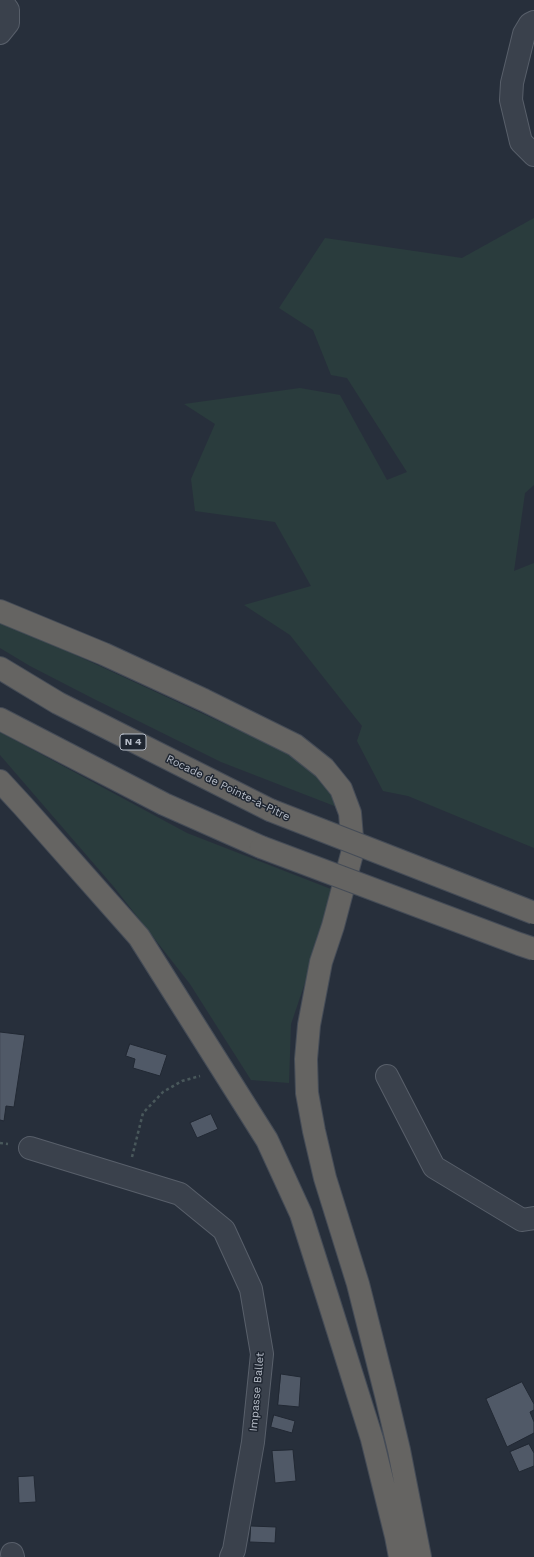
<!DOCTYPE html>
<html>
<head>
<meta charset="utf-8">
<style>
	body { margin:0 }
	canvas { display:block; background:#272f3b }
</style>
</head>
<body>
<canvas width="534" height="1557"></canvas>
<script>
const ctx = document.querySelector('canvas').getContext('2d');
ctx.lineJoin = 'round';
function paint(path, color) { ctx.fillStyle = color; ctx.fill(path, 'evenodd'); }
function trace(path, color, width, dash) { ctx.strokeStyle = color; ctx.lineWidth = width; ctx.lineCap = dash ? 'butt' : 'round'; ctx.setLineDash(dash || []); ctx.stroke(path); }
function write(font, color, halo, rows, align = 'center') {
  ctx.font = font + ' "Work Sans",sans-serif'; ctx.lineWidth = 3; ctx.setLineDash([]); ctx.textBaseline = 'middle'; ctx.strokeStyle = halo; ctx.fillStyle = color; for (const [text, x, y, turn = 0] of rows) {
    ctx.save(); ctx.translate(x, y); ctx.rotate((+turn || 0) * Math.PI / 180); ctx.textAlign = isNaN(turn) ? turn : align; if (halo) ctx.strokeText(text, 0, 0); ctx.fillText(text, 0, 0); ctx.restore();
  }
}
const green = new Path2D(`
	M534 218V485L525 493 514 571 534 563V848L408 796 383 791 357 741 362 726 290 635 244 605 311 586 275 522 195 511 191 479 215 424 184 404 300 388 340 395 387 480 407 472 347 378 331 375 313 330 279 308 325 238 462 258Z
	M0 620 292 755 328 786 337 807 221 762 94 699 30 666 0 648Z
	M0 732 187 833 336 891 291 1024 289 1083 251 1080 190 984 114 887 0 755Z`);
const building = new Path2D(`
	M0 1032 25 1035 14 1107 6 1106 4 1121 0 1120Z
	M130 1044 167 1055 160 1076 133 1068 135 1059 126 1056Z
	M211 1114 218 1129 197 1138 190 1123Z
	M281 1374 301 1377 299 1407 278 1405Z
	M522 1382 534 1404V1410L530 1412 534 1422V1433L507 1447 486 1399Z
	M274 1415 295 1421 292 1433 271 1427Z
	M529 1444 534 1453V1466L519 1472 510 1452Z
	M293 1450 296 1481 275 1483 272 1451Z
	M34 1476 36 1502 19 1503 18 1477Z
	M251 1526 276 1527 275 1543 250 1542Z`);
const path = new Path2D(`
	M0 1143 8 1144
	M132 1157 143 1113 163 1092 182 1081 200 1076`);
const minor = new Path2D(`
	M534 22 530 24 524 34 512 83 511 100 521 142 534 155
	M0 33 8 23V10L1 0
	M387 1076 434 1167 522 1220 534 1218
	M30 1148 180 1194 224 1230 251 1289 262 1354 253 1442 234 1550 231 1557
	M12 1554 13 1557`);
const trunk = new Path2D(`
	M0 611 104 654 204 700 295 745 324 768 341 789 350 813 353 850 333 926 321 962 309 1025 306 1059 307 1093 314 1131 325 1178 358 1284 386 1395 399 1450 420 1557
	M0 668 58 703 270 810
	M0 719 164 804 261 847
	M0 781 23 806 139 937 267 1140 301 1214 329 1302 372 1439 396 1536 400 1557`);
const trunkBridge = new Path2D(`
	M270 810 534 913
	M261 847 519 944 534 949`);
const shields = [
	[133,742,26]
];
const shieldNames = [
	["N 4",133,742]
];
const streetNames = [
	["Rocade de Pointe-à-Pitre",228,788,26],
	["Impasse Ballet",257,1392,-85]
];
paint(green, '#2a3c3d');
paint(building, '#505967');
trace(building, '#212833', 1);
trace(minor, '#585f6a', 24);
trace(trunk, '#454c57', 24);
trace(path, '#49585b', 2.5, [3, 3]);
trace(minor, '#3a414c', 22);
trace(trunk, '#656462', 22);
trace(trunkBridge, '#454c57', 24, []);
trace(trunkBridge, '#656462', 22);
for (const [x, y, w] of shields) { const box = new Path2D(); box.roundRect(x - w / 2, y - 8, w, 16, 3); ctx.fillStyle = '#1f2631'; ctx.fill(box); trace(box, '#b6bcc7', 1); }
write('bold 10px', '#b6bcc7', null, shieldNames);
write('11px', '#b6bcc7', '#1f2631', streetNames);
</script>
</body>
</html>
